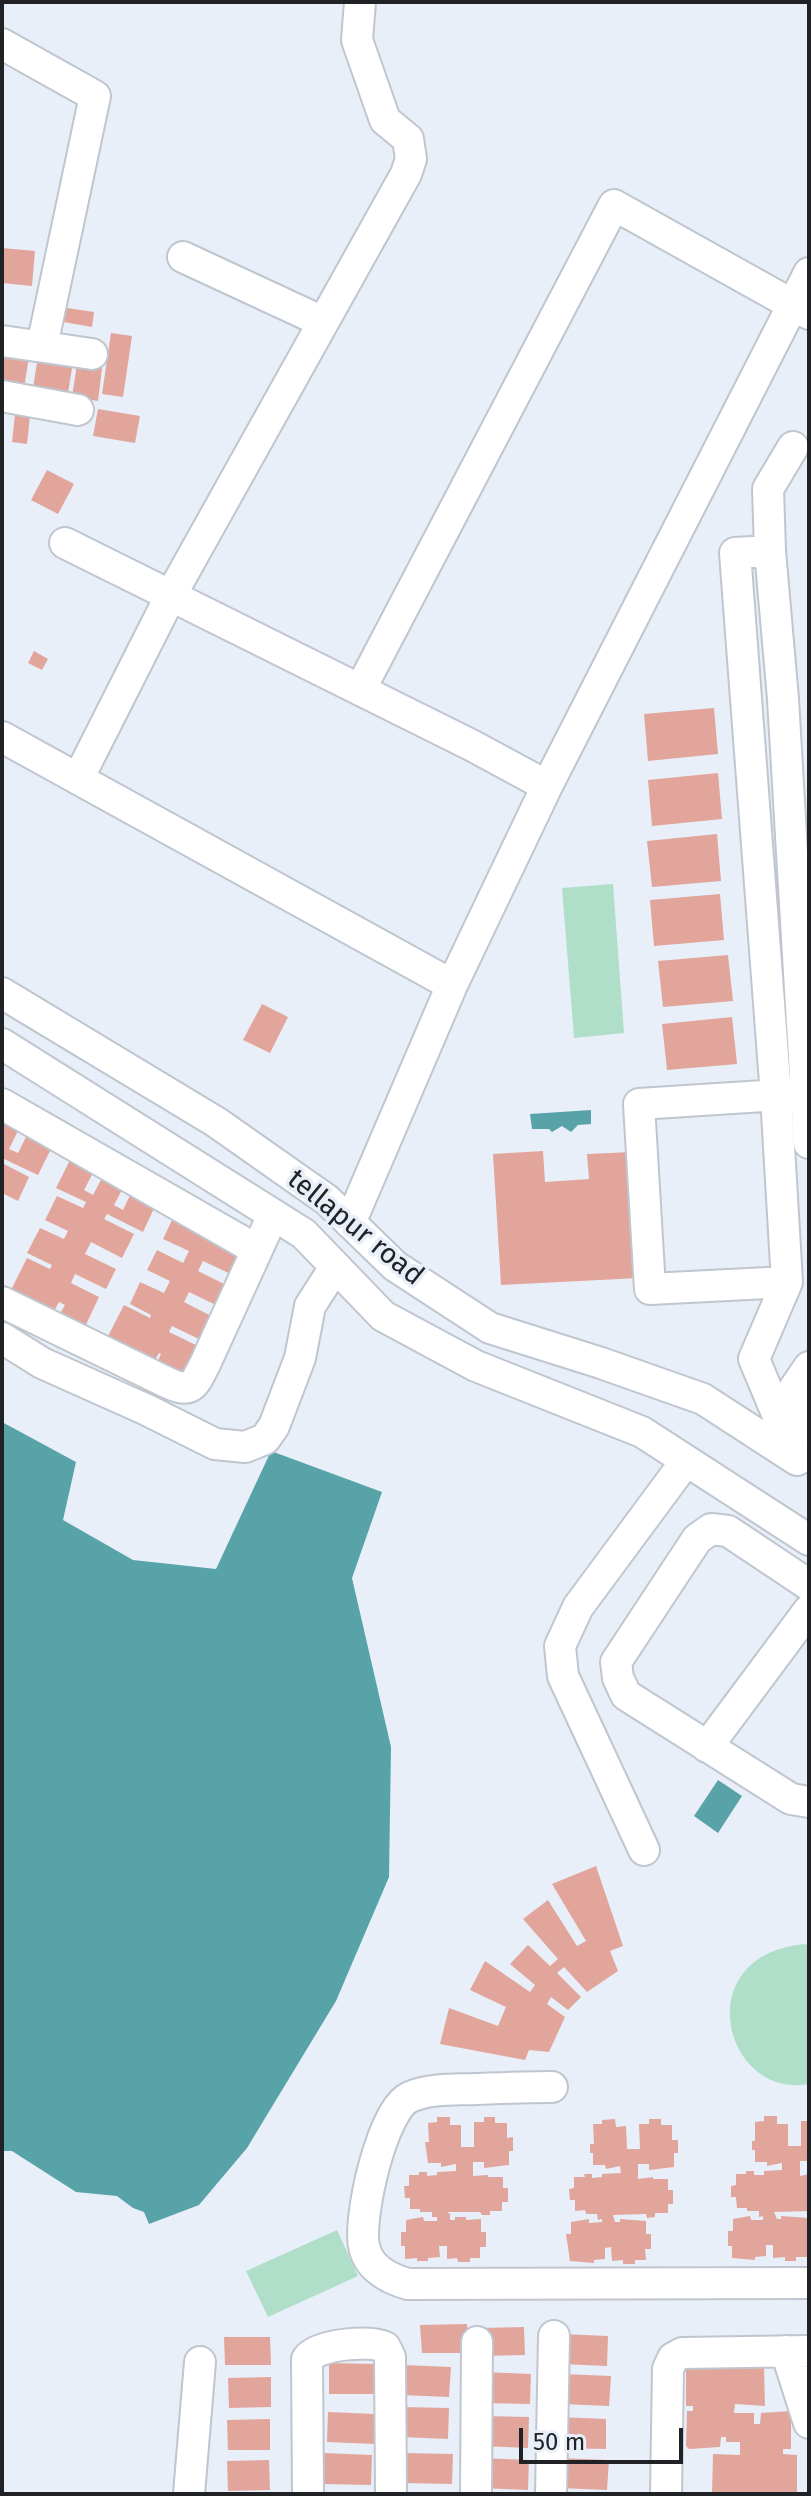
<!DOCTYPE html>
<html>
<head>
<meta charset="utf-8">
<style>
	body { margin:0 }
	#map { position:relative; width:811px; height:2496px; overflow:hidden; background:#e8eff8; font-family:"Fira Sans",sans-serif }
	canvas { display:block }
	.frame { position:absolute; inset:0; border:4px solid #202226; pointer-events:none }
	.scale { position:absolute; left:519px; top:2428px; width:164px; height:36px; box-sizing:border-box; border:4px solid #202226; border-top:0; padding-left:10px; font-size:24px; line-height:28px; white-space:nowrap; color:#202226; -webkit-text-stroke:6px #e8eff8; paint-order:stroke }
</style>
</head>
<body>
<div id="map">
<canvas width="811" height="2496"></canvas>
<div class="frame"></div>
<div class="scale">50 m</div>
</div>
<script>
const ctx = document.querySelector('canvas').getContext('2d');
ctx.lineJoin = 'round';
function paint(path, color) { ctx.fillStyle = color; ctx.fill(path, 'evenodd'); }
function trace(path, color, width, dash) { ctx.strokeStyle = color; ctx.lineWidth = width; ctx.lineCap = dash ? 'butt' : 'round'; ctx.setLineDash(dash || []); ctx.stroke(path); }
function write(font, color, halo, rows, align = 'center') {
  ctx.font = font + ' "Fira Sans",sans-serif'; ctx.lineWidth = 7; ctx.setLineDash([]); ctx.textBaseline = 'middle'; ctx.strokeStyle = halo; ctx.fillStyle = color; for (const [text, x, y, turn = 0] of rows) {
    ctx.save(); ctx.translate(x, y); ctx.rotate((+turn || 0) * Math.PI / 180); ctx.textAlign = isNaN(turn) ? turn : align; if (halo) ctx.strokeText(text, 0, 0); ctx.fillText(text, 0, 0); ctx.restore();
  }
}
const green = new Path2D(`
	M613 884 624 1033 574 1038 562 888Z
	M804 1944 809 1945V2084C725 2100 686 1956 804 1944Z
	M337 2230 358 2276 268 2317 246 2271Z`);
const water = new Path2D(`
	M591 1110V1124L578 1125 571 1132 562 1126 552 1132 549 1129H532L530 1114Z
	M2 1422 76 1462 63 1520 133 1560 216 1569 271 1451 382 1492 352 1578 391 1747 389 1877 336 2001 247 2148 199 2205 149 2224 144 2212 133 2208 117 2196 76 2192 12 2151H2Z
	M718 1780 742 1796 718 1833 694 1816Z`);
const building = new Path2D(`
	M2 248 35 251 32 286 2 283Z
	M54 306 94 312 92 327 52 320Z
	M111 333 132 336 123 397 102 394Z
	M2 352 29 357 24 388 2 384Z
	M38 356 73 362 68 393 33 388Z
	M77 364 102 368 98 401 72 397Z
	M98 409 140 416 135 443 93 436Z
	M15 414 30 416 27 444 12 442Z
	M47 470 74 484 58 514 31 500Z
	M34 651 48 659 42 670 28 663Z
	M714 708 718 754 648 761 644 714Z
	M718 773 722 819 652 826 648 780Z
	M717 834 721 881 652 887 647 841Z
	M720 894 724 940 654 946 650 900Z
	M728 955 733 1001 663 1007 658 961Z
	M262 1004 288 1017 270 1053 243 1040Z
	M732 1017 737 1064 667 1070 662 1024Z
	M2 1115 21 1125 9 1149 18 1153 29 1131 54 1143 38 1175 2 1158Z
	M543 1151 545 1182 589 1179 587 1154 633 1152 639 1278 501 1285 493 1154Z
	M71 1158 95 1169 84 1190 93 1195 105 1172 126 1182 114 1205 123 1210 134 1187 158 1200 143 1232 107 1214 104 1219 134 1234 122 1258 91 1242 85 1254 116 1269 106 1289 75 1274 71 1283 99 1297 83 1331 57 1319 65 1305 59 1302 52 1315 9 1294 27 1258 50 1269 52 1265 27 1253 40 1228 64 1239 68 1231 45 1220 57 1196 83 1208 86 1202 56 1188Z
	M2 1163 29 1177 18 1201 2 1193Z
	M172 1220 246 1256 235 1276 203 1261 198 1271 230 1287 220 1307 189 1292 184 1302 217 1319 205 1342 172 1326 169 1332 202 1348 183 1384 154 1370 161 1354 159 1353 150 1369 103 1346 124 1305 150 1318 151 1315 130 1304 140 1282 164 1293 170 1281 147 1270 157 1250 183 1263 189 1251 163 1239Z
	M596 1866 623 1946 610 1951 618 1971 587 1992 564 1967 557 1973 581 1997 568 2010 551 1997 547 2004 565 2017 549 2052 529 2050 525 2060 440 2044 449 2008 498 2026 506 2007 470 1990 485 1961 530 1992 535 1985 510 1964 528 1945 550 1966 558 1959 523 1919 548 1900 577 1946 586 1941 552 1884Z
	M764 2116H777V2124H788V2146H801V2121H809V2161H800V2176L809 2174V2211L774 2212 777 2219H781V2216L808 2218 807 2257H796V2261H785V2257L773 2258V2245H766V2256L755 2257V2260L732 2258V2246H728V2231H733V2219L750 2216 751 2220H763V2216L759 2217V2211H747V2208H737L736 2197H731V2186L736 2185V2174H746V2171H754V2175H764V2171L782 2170V2163L767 2166V2162H755V2150H752V2141H755V2122L764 2121Z
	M437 2117H450V2125H461V2147H474V2122H484V2117H495V2123H507V2138L513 2137V2151H509V2165L484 2168V2162H473V2176L488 2175V2177H503V2188H508V2202H502V2211H490V2215H482L480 2212H447L450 2214V2220H455V2217H466V2220L481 2219V2232H486V2247H480V2258H470V2262H458L457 2258 447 2259V2246H439L440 2257 428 2258V2261H417V2258L405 2259V2246H401V2232H406V2220L423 2217 424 2221H437V2217H432V2212H420V2209H410V2198H405L404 2186H409V2175H419V2172H427V2176L437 2175V2172L456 2171V2164L441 2167V2163H428L425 2142H429L428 2123 437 2122Z
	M615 2119 616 2127 626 2126 627 2149H640L639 2124H649V2119H661V2125H672V2140H678V2153H674V2167L649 2170V2164H638V2179L653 2177V2179H668V2190H673V2204H668V2213H655V2217L647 2218 646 2214 613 2215 615 2222H620V2219L646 2221V2234H651V2249H645L646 2260H635V2264H623V2260L612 2261 611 2247 605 2248V2259L594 2260V2263L570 2261 566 2234H571V2222L589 2219V2223L602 2222V2219L598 2220 597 2214H586L585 2210 575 2211V2200H570L569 2189 574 2188V2177H585L584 2174H592V2178L602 2177V2174L621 2173 620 2166 606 2169 605 2165H593V2153H590V2144H594L593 2124H602V2120Z
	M467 2324 468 2353H422L420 2325Z
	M524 2327 525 2355 483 2356 482 2328Z
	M561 2334 608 2336 607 2366 560 2364Z
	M224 2337H270L271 2365H225Z
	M329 2363 376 2364V2394H329Z
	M403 2365 451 2367 449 2397 402 2395Z
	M686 2366H764L765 2406 735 2404 734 2413H754V2424H760L761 2413 791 2411V2449H783V2454L797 2455V2494H712L713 2454 740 2455V2442H726V2437H721L720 2447 689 2449 686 2446 687 2411H693V2406H686Z
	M484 2372 531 2374 530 2404 483 2403Z
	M563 2374 611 2376 609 2406 562 2404Z
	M271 2377V2407L229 2408 228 2378Z
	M402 2407 449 2408 448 2439 401 2437Z
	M328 2412 375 2414 374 2444 327 2442Z
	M482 2416 529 2417 528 2448 481 2446Z
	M559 2417 606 2419V2449L558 2448Z
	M270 2419V2450H228L227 2420Z
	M324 2453 372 2455 371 2485 323 2484Z
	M405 2453 453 2454 452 2484 404 2483Z
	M481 2458 529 2460 528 2490 480 2488Z
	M561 2458 609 2460 607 2490 560 2488Z
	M269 2460 270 2490 228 2491 227 2461Z`);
const minor = new Path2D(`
	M2 44 95 96 42 346
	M183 257 323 322
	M2 341 92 354
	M2 396 78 410
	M793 447 768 489 770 551 783 699 809 1143
	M65 543 473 746 547 786
	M770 551 735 553 776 1096 787 1282 754 1359 796 1459
	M360 690 614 205 809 314
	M2 737 452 985
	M78 779 171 595 406 174 411 159 408 139 385 120 357 40 360 2
	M2 993 216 1122 327 1200 395 1266 490 1328 601 1363 703 1399 797 1460
	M2 1044 304 1234 383 1316 476 1366 642 1432 809 1540
	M2 1104 257 1250
	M350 1223 452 985 547 786 809 273
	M787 1282 650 1289 639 1104 795 1094
	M2 1302 166 1382C192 1394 193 1387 205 1364L273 1215
	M2 1338 42 1363 147 1410 215 1444 245 1447 265 1439 274 1426 300 1358 310 1306 335 1267
	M809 1367 794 1389 809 1431
	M809 1585 728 1531 711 1529 697 1539 616 1662 618 1678 626 1695 791 1799 809 1802
	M707 1747 809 1610
	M644 1850 563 1676 560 1646 578 1607 686 1461
	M552 2087C527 2087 502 2088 477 2089 455 2090 431 2088 410 2097 382 2109 358 2218 364 2246 368 2268 390 2279 408 2284L809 2283
	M786 2351 809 2423
	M189 2494 200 2362
	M308 2494 307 2359C318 2344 369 2340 385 2347L390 2357 391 2494
	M476 2494 477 2342
	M551 2494 554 2336
	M666 2494 668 2369 673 2358 682 2353 809 2351`);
const streetNames = [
	["tellapur road",355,1228,39]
];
paint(green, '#b0dfc9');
paint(water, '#58a3a8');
paint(building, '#e2a59b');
trace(minor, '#bfc6cf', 34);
trace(minor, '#fff', 30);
write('28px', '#202226', '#e8eff8', streetNames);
</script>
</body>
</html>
